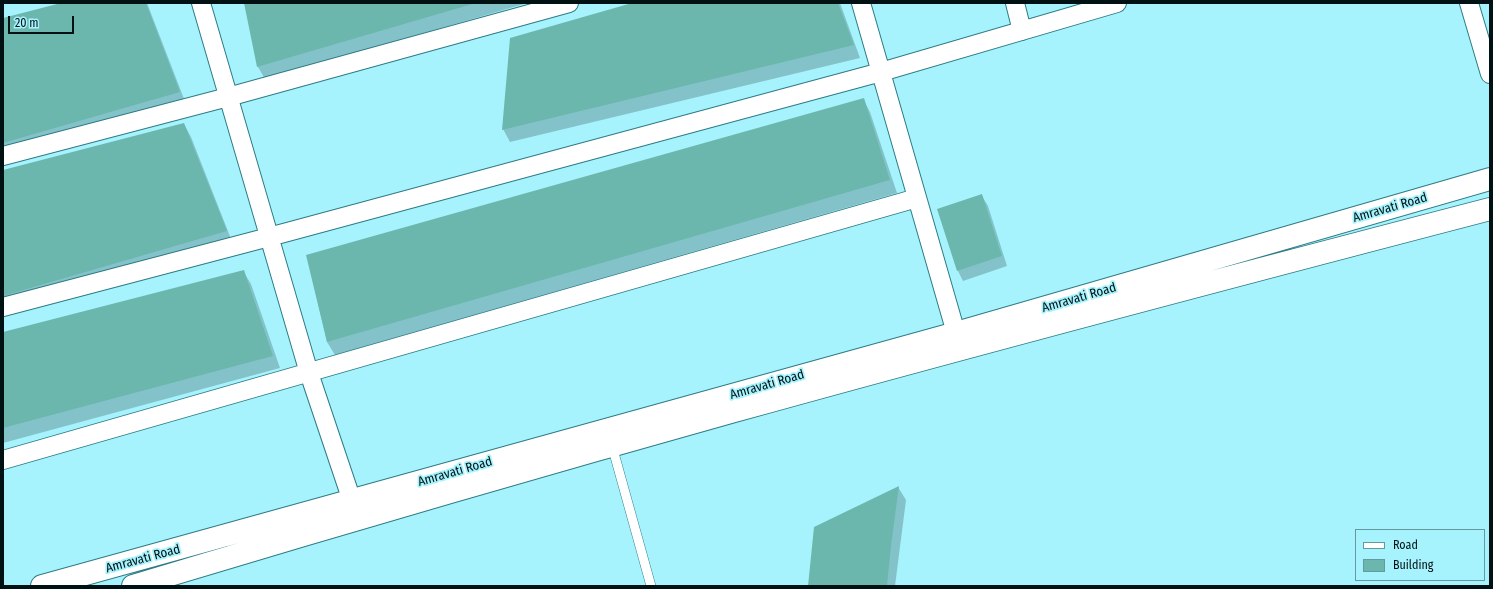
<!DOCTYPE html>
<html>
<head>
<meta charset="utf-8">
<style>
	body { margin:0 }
	#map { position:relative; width:1493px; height:589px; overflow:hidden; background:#a6f3fd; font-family:"Fira Sans Condensed",sans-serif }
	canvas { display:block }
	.frame { position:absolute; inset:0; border:4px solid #001114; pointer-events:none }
	.legend { position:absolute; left:1355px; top:529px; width:130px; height:52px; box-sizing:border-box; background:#a6f3fd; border:1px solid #6499a0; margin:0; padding:5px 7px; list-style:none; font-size:12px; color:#001114 }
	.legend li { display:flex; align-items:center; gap:8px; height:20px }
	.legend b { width:20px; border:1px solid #6499a0 }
	.scale { position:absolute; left:8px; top:16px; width:66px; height:18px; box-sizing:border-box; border:2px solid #001114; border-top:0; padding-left:5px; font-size:12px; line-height:14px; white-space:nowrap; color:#001114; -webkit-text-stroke:3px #a6f3fd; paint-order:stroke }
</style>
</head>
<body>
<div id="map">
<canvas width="1493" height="589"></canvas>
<div class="frame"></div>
<ul class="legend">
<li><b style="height:5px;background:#fff"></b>Road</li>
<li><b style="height:11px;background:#6bb7ae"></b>Building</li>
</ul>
<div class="scale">20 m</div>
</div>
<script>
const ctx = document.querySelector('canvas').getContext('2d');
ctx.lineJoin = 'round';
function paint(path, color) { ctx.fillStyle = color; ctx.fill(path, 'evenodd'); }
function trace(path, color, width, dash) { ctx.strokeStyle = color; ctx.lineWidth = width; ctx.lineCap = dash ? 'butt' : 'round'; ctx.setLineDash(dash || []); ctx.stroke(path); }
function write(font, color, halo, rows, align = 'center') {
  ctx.font = font + ' "Fira Sans Condensed",sans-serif'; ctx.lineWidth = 3.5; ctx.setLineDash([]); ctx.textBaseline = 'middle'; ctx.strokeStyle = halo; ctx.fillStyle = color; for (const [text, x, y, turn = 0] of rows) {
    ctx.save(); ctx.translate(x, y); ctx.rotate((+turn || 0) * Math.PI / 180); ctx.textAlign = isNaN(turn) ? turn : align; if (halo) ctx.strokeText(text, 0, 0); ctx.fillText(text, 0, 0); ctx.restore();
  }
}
const shadow = new Path2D(`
	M65 3H147L186 104 3 158V19Z
	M245 3H523L524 4 265 79 258 67Z
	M635 3H840L860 58 510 142 503 129Z
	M863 99 870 112 897 193 335 355 327 342 307 256Z
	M184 124 191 137 233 244 3 311V171Z
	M982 196 988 206 1007 266 963 281 958 271Z
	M243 271 251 284 280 368 3 443V333Z
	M898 487 906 500 895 586H809Z`);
const building = new Path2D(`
	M61 3H146L180 92 3 143V18Z
	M244 3H476L257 67Z
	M632 3H838L854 45 502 130 510 38Z
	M864 98 890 180 327 342 306 255Z
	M184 123 227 231 3 296V170Z
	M982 194 1002 256 957 271 937 209Z
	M244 270 273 356 3 428V332Z
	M899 486 891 546 887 586H808L814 527Z`);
const lane = new Path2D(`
	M614 453 651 586`);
const street = new Path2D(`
	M201 3 309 373 352 501
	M861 3 956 333
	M1015 3 1022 31
	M1469 3 1490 74
	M3 156 228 97 569 3
	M3 307 269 237 881 72 1117 3
	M3 460 917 198`);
const highway = new Path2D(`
	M42 586 956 333 1490 179
	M133 586C332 526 531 468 731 412 983 342 1237 275 1490 209`);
const streetNames = [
	["Amravati Road",1390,208,-16],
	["Amravati Road",1079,298,-16],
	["Amravati Road",767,385,-16],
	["Amravati Road",455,472,-16],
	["Amravati Road",143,559,-15]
];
paint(shadow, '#0003');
paint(building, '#6bb7ae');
trace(lane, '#2d7b85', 10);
trace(street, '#2d7b85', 20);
trace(highway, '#2d7b85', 24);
trace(lane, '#fff', 9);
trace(street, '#fff', 18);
trace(highway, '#fff', 22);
write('13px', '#001114', '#a6f3fd', streetNames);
</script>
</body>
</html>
